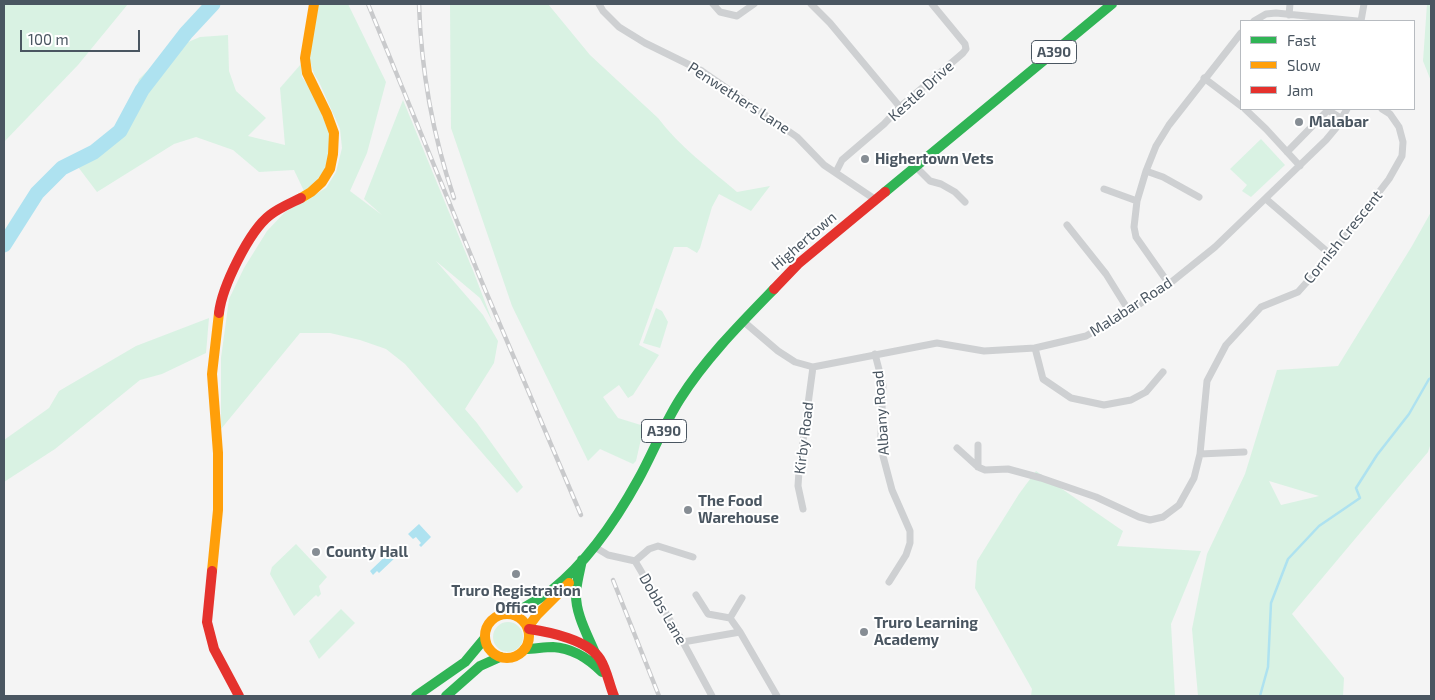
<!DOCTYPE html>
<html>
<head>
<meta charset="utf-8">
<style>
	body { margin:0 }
	#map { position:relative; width:1435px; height:700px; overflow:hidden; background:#f4f4f4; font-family:"Exo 2",sans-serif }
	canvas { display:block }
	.frame { position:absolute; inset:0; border:5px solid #4a5661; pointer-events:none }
	.legend { position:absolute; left:1240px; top:20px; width:175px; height:90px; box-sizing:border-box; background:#fff; border:1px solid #b7bbc0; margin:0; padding:6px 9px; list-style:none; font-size:15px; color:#4a5661 }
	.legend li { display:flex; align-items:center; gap:10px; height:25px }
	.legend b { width:25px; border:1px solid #b7bbc0 }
	.scale { position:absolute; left:20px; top:30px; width:120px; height:22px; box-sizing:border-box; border:2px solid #4a5661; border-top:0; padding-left:6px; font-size:15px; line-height:18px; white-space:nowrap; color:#4a5661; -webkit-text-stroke:4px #fff; paint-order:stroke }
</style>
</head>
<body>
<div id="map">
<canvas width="1435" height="700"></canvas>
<div class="frame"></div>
<ul class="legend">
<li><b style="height:6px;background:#30b455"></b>Fast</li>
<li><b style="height:6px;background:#ff9f0a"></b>Slow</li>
<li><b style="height:6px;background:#e5322d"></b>Jam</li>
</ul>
<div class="scale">100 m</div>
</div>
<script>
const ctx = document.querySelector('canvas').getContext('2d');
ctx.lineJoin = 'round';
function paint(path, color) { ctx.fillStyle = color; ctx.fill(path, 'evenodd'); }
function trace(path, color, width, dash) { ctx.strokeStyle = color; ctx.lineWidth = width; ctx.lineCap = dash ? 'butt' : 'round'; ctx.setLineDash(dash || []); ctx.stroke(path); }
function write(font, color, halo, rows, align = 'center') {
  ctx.font = font + ' "Exo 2",sans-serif'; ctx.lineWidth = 4; ctx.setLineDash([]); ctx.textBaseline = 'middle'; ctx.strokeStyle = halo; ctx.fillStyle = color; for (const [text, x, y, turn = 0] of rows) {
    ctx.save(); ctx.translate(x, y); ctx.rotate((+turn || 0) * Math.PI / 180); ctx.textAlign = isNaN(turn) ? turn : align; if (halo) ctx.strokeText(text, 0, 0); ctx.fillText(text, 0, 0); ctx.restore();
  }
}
const green = new Path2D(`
	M4 4H128L78 65 4 142Z
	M318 4H348L386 82 367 153 350 191 382 215 364 199 403 100 474 273 493 323 480 298 436 261 483 315 498 341 494 363 465 409 477 423 523 487 517 493 405 364 386 349 360 340 330 333H300L221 429V358L229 299 244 268 267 231 285 212 326 188 336 172 342 148 340 129 319 82 314 74 310 61 312 36Z
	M450 4H548L590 55 658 118C679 146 710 169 737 192L770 186 751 211 719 194 712 207 700 248 697 253 687 247H674L639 345 659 355 633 395 628 398 619 385 603 397 618 418 644 426 636 461 633 464 600 449 588 461 512 306 451 128Z
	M1427 4H1431V81L1423 61Z
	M228 35 229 71 236 91 266 118 248 136 285 145 280 88 301 64 302 77 313 92 330 135 328 159 325 169 313 185 304 191 294 170 259 172 233 150 196 137 174 144 97 192 72 159 109 135 130 109 139 79 169 50 200 37Z
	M1261 139 1285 165 1251 197 1242 191 1247 185 1230 169Z
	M1431 212V443L1428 452 1292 614 1344 678 1343 696H1198L1192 629 1207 554 1245 474 1277 370 1338 366 1412 246ZM1269 481 1319 496 1281 505Z
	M656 308 662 311 668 322 660 348 643 343Z
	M209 318 206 353 162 374 140 380 55 449 4 482V440L49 408 59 391 136 346Z
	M1036 471 1123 531 1117 546 1201 551 1171 624 1175 696H1031L1032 689 975 588 977 561 1019 494Z
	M296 544 327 577 319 586 321 594 318 597 316 595 294 616 270 574 272 567Z
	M341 609 355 623 319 659 309 641Z
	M493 637a15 15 0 1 1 30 0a15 15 0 1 1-30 0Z`);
const water = new Path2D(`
	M419 524 431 537 421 547 419 545 421 543 416 537 413 539 408 534Z
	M393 549 398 555 379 573 377 571 373 575 370 571Z`);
const stream = new Path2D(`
	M1260 696 1268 667 1271 603 1288 559 1319 526 1360 498 1356 488 1377 455 1409 414 1429 379 1431 378`);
const river = new Path2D(`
	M4 245 37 193 62 168 94 152 120 131 142 90 186 33 213 4`);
const street = new Path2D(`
	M599 4 603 11 619 27 645 43 702 71 797 137 824 165 876 200
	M713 4 720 12 737 16 754 4
	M811 4 830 23 900 107
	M1289 15 1290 4
	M1254 21 1266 14 1276 13 1357 21
	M1361 21 1364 4
	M1204 78 1241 106
	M1245 109 1266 129 1300 166
	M1287 152 1328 110 1342 119
	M916 167 930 181 941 184 955 192 965 202
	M1146 171 1163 177 1199 197
	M836 172 842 160 884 124 900 107 963 53 966 49 965 44 932 4
	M1104 189 1137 201
	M1266 199 1331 255
	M1067 225 1106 274 1129 311
	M1169 284 1136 237 1134 227 1137 201 1146 171 1156 146 1169 125 1241 33
	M743 321 778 351 795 362 813 367 937 343 984 351 1035 348 1086 336 1129 311 1169 284 1215 247 1326 140 1336 128 1347 109
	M1035 348 1043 379 1071 398 1104 405 1131 400 1146 392 1163 372
	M875 354 883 385 881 436 883 456 892 490 910 531V543L906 555 889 582
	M957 448 978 467 985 470 1008 469 1041 478 1096 497 1139 517 1150 520 1163 517 1179 505 1194 478 1200 454 1207 381 1226 345 1261 307 1298 292 1331 255 1389 179 1402 156 1403 142 1399 127 1390 114 1382 109
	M1200 454 1244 452
	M978 467V445
	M803 509 798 486 799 471 813 367
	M593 546 608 555 635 561 683 642 712 696
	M635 561 649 549 658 546 693 557
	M696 595 708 614 730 618 740 632
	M730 618 742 598
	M683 642 740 632 777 696`);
const fast = new Path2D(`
	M885 192 1112 4
	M582 560C580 570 577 581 576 592 575 613 587 634 595 653
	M513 614C526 606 540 599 552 590 588 561 616 520 638 480 653 453 664 424 680 399 706 358 741 323 774 289
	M525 649C534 649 544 647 553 647 572 648 589 659 602 672
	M416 696 465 662 485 638
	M446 696 480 666 500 657`);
const slow = new Path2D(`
	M301 198 311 192 322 182 330 169 333 154 334 133 327 114 307 73 305 58 314 4
	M212 571 218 510V453L212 374 219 313
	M485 636a22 22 0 1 1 44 0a22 22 0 1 1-44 0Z
	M528 627 537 615 569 583`);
const jam = new Path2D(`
	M774 289 798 264 885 192
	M219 313C222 287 249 231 270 215 279 208 291 203 301 198
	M212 571 207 622 214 649 239 696
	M529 629C550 632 588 640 600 659 607 670 609 684 614 696`);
const rail = new Path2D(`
	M368 4 481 280 581 515
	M419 4C421 69 433 136 454 198
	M613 580 659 696`);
const markers = [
	[1299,122,5,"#868d94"],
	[865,159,5,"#868d94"],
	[688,510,5,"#868d94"],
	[316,552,5,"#868d94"],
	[516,574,5,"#868d94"],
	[864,632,5,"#868d94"]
];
const shields = [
	[1054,52,45],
	[664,431,45]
];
const shieldNames = [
	["A390",1054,52],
	["A390",664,431]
];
const streetNames = [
	["Kestle Drive",921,91,-42],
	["Penwethers Lane",739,98,33],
	["Cornish Crescent",1343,237,-51],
	["Highertown",804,241,-41],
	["Malabar Road",1131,307,-33],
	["Albany Road",881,413,-94],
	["Kirby Road",804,438,-83],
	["Dobbs Lane",663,609,60]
];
const poiNames = [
	["Malabar",1309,122],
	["Highertown Vets",875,159],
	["The Food",698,501],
	["Warehouse",698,518],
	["County Hall",326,552],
	["Truro Registration",516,591,"center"],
	["Office",516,608,"center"],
	["Truro Learning",874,623],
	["Academy",874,640]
];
paint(green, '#d9f2e3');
paint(water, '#aee2f0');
trace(stream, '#aee2f0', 2.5);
trace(river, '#aee2f0', 15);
trace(street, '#ced0d2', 7);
trace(fast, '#30b455', 10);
trace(slow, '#ff9f0a', 10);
trace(jam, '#e5322d', 10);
trace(rail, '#c9cacc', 4.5);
trace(rail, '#fff', 2.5, [8]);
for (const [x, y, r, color] of markers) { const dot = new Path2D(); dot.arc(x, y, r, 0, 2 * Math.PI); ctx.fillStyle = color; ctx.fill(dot); trace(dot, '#fff', 2); }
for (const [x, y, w] of shields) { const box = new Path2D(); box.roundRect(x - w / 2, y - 11.5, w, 23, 4); ctx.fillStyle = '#fff'; ctx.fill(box); trace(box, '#4a5661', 1); }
write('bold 14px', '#4a5661', null, shieldNames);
write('15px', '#4a5661', '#fff', streetNames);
write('bold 15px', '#4a5661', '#fff', poiNames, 'left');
</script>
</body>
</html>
